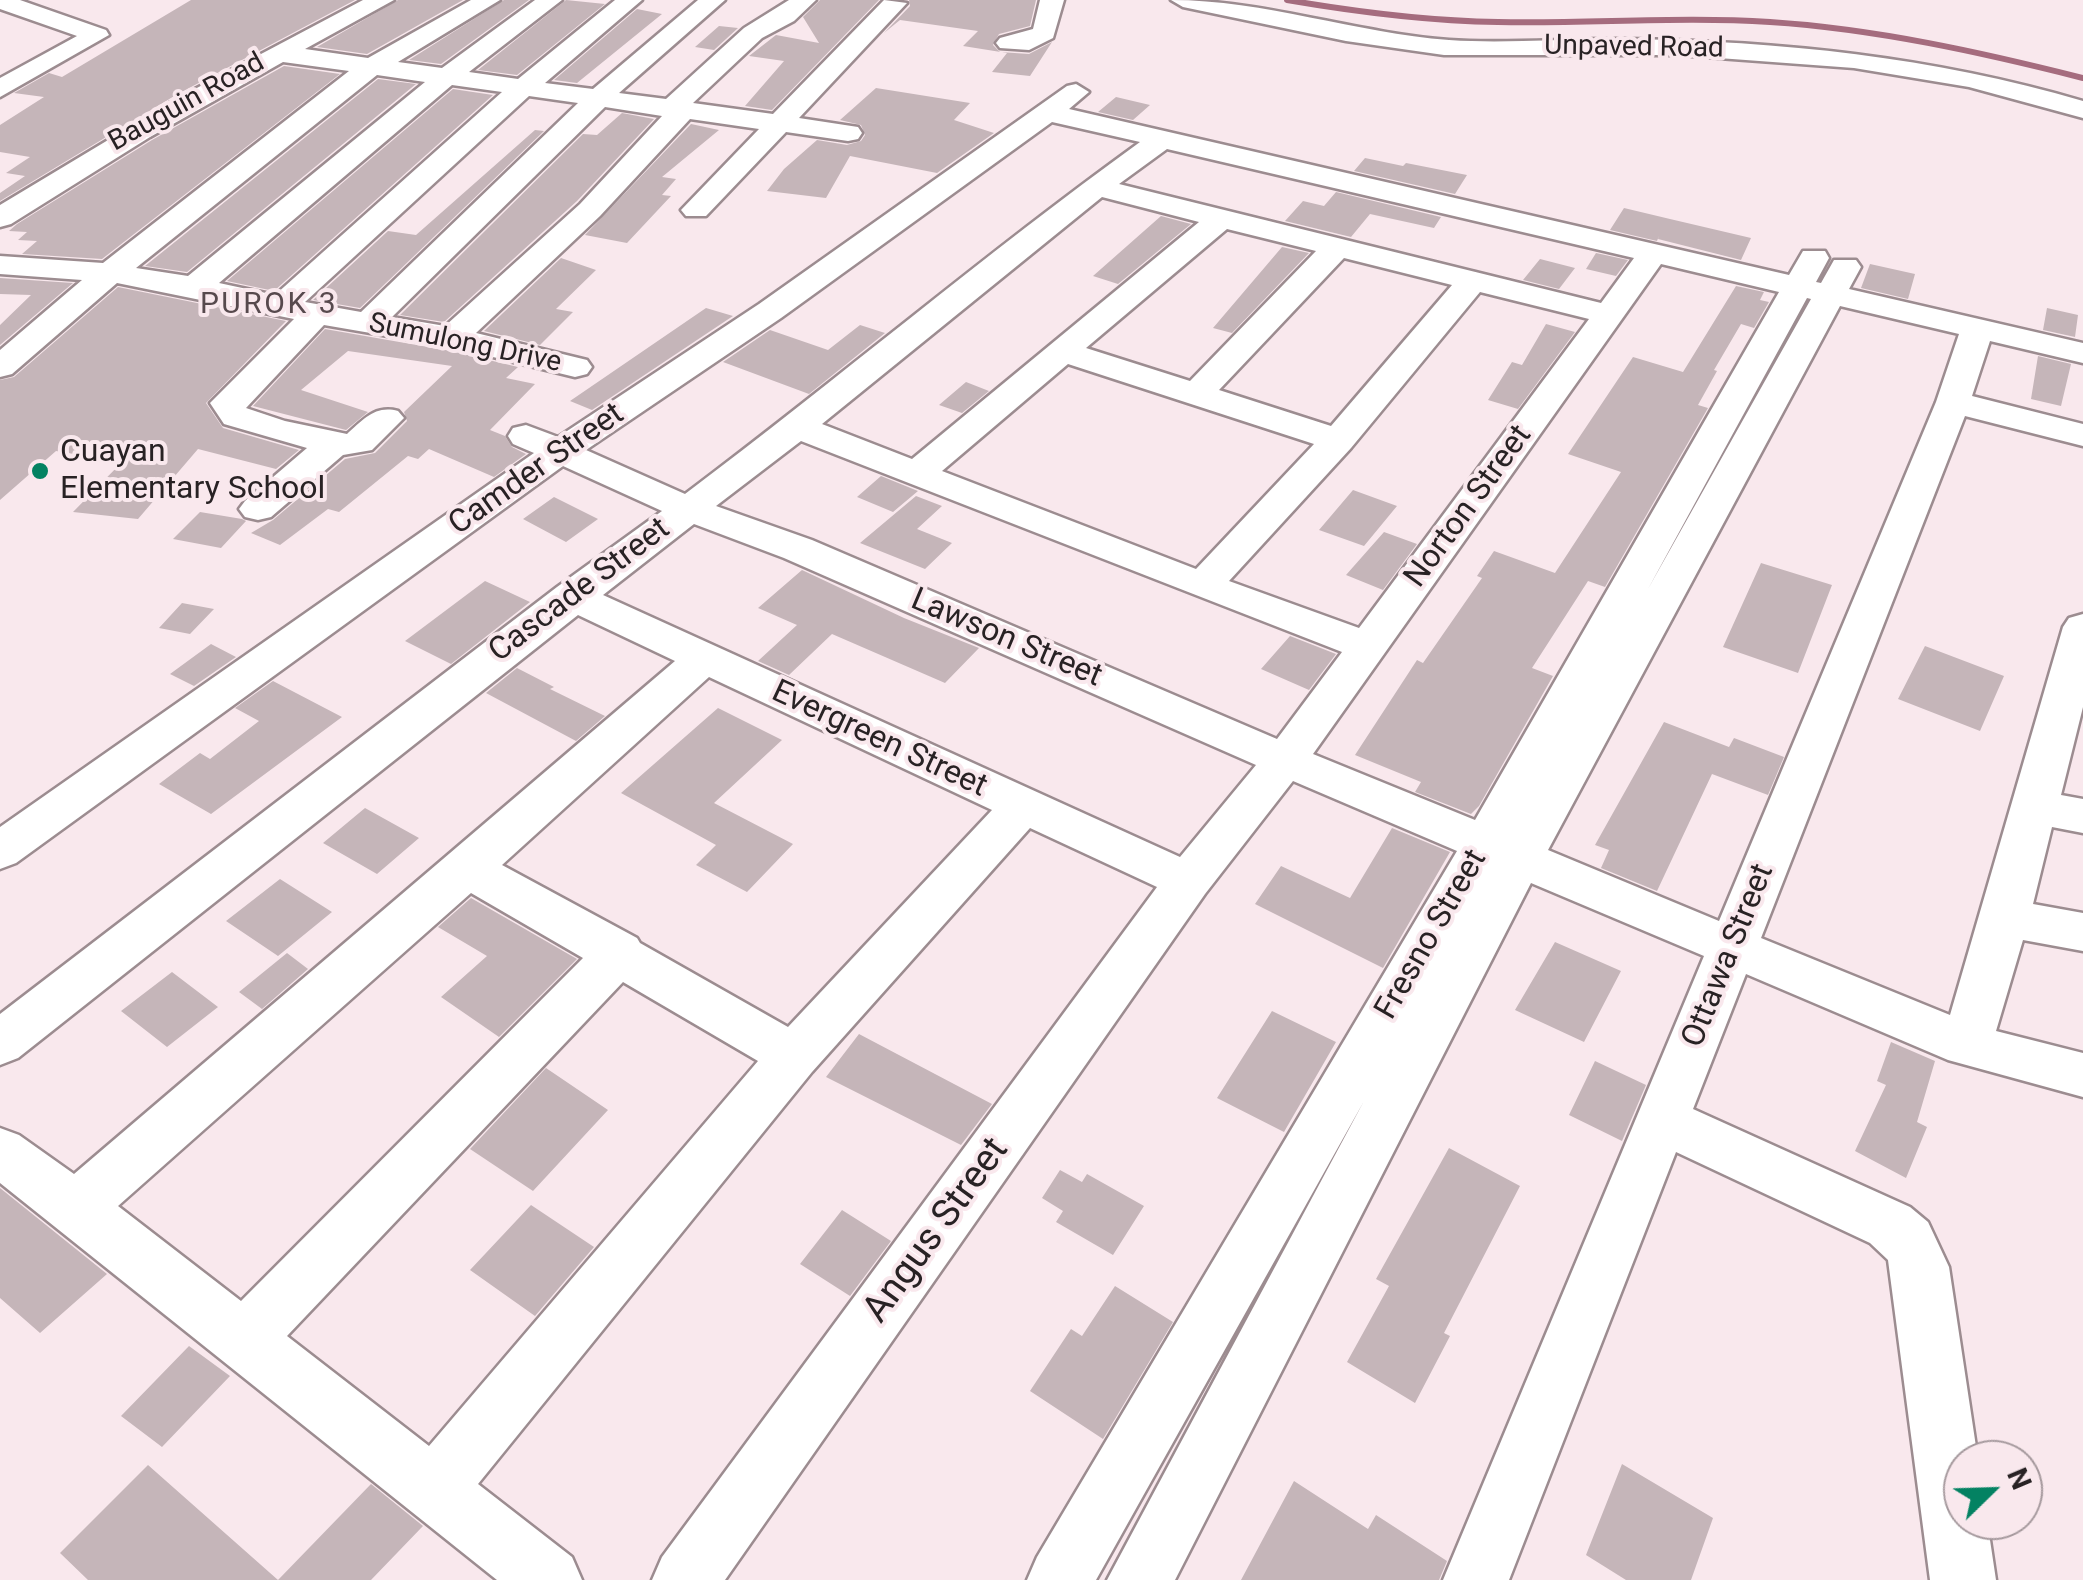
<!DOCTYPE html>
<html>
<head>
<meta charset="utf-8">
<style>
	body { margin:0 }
	#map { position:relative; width:2083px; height:1580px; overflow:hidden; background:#f9e8ed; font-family:Roboto,sans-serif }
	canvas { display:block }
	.north { position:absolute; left:1943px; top:1440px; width:100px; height:100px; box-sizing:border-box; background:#f9e8ed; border:2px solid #a5999d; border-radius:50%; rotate:67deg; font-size:28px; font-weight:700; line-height:40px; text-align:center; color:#282224 }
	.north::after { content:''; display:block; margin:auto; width:35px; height:45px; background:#038262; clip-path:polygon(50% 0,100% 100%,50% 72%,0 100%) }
</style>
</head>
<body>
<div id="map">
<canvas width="2083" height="1580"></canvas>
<div class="north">N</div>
</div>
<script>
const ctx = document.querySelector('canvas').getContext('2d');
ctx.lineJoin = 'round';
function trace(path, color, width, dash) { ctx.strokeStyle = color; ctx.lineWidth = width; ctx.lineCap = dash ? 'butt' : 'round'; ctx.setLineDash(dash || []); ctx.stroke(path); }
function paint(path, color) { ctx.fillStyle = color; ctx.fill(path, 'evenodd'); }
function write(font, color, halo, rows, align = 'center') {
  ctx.font = font + ' Roboto,sans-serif'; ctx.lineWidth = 8; ctx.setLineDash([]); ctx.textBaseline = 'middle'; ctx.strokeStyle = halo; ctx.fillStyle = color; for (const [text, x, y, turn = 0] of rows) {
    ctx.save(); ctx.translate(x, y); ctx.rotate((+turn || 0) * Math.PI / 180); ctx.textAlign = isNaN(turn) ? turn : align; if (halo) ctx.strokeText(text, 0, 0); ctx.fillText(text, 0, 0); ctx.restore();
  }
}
const stream = new Path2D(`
	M1287 0C1357 12 1427 21 1498 22 1589 24 1680 16 1770 22 1876 29 1980 52 2083 78`);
const building = new Path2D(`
	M191 0H355L176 95 0 201V193L25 176 6 173 30 157 0 152V125L44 97 14 93 49 73 62 77Z
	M398 0H463L367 54 317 47Z
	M504 0H529L441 64 409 60Z
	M566 0 605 4 517 75 478 70Z
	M820 0H879L772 110 745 106 784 61 749 56 776 35 819 43 803 17Z
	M909 0H1036L1030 26 999 34 993 45 1000 52 1029 54 1052 42 1030 76 992 72 1007 53 963 46 978 31 900 20 884 33 910 6Z
	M637 9 662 14 577 83 554 80Z
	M719 26 738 28 714 50 695 47Z
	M284 66 340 74 102 259 22 254 37 241 18 240 27 232 9 231 17 224 152 140Z
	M378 79 416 84 187 272 145 266Z
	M876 88 970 103 954 120 994 133 937 173 850 156 826 198 767 191 784 169 817 140 847 145 861 141 865 135 861 125 840 120Z
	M453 89 493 95 274 291 227 281Z
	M1116 97 1150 105 1133 120 1098 112Z
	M622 113 654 119 577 201 444 322 400 315 583 134 597 135Z
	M691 124 719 130 662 177 676 179 662 195 671 196 627 243 585 235Z
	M535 130 544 131 360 308 313 300 388 231 416 235Z
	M1365 158 1403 166 1406 163 1467 175 1455 194 1354 171Z
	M1336 192 1441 217 1434 228 1370 214 1351 237 1285 221 1303 201 1324 206Z
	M1624 208 1670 219 1751 238 1741 260 1658 239 1659 236 1657 241 1610 230Z
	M1161 216 1191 224 1118 284 1093 276Z
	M1282 247 1309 253 1232 333 1213 328Z
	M1596 253 1628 260 1616 276 1586 269Z
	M561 258 596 270 556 309 573 312 540 345 484 331Z
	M1540 259 1575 268 1559 289 1523 280Z
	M1870 264 1915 274 1908 299 1861 288Z
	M0 278 73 283 0 345V325L31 295 0 294Z
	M1736 286 1764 292 1760 300 1769 302 1754 328 1741 324 1714 370 1717 371 1698 405 1708 408 1605 587 1588 581 1532 668 1553 676 1479 806 1471 814 1415 792 1421 782 1355 755 1417 660 1423 663 1482 578 1477 576 1494 551 1555 573 1621 472 1568 454 1633 357 1683 372Z
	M118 287 286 321 206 403 223 428 299 450 276 469 198 449 138 519 73 512 122 462 56 451 0 500V380L14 377Z
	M706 308 733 316 592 410 570 401Z
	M2047 308 2078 315 2075 337 2043 330Z
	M1546 324 1575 332 1518 409 1488 400 1512 362 1522 365Z
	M860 325 885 333 809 394 723 362 770 330 828 350Z
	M325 329 451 351 518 367 506 378 535 384 490 430 505 436 512 447 526 454 494 477 429 449 418 459 408 456 339 512 328 509 280 545 251 533 273 520 345 459 375 453 407 421 404 412 452 366 348 351 301 390 368 412 346 430 253 406Z
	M2038 356 2071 364 2061 406 2031 399Z
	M966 382 989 391 962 413 939 405Z
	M881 476 918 491 893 512 857 497Z
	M1353 490 1397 506 1364 546 1319 530Z
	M916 496 942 506 917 529 952 543 925 569 860 543Z
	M554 497 598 519 566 542 523 519Z
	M200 512 242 519 246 521 221 548 173 539Z
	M1384 532 1417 544 1383 590 1346 575Z
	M1761 563 1832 585 1798 673 1723 647Z
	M802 570 904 618 979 648 945 683 832 634 789 675 758 661 797 625 758 608Z
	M485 581 530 602 451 664 405 641Z
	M182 603 214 609 190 634 159 628Z
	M1290 636 1336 654 1309 690 1261 669Z
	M211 644 236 657 194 686 170 674Z
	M1925 646 2004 676 1980 731 1898 699Z
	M517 668 554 687 550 689 605 716 576 741 486 693Z
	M273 681 342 717 211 814 159 784 200 753 210 759 259 721 235 708Z
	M718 708 782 740 714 803 793 844 747 892 696 865 716 845 621 793Z
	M1664 722 1729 747 1734 738 1784 757 1768 795 1712 774 1657 891 1601 868 1609 850 1595 845Z
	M365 808 419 838 377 874 323 843Z
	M1392 828 1450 852 1383 968 1255 904 1281 866 1350 898Z
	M280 879 332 912 278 956 226 921Z
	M471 898 577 959 499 1037 441 997 487 956 438 927Z
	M1555 942 1621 971 1584 1042 1515 1010Z
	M287 953 308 969 262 1009 239 992Z
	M172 972 218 1007 167 1047 121 1011Z
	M1272 1011 1336 1042 1284 1132 1217 1098Z
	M859 1034 992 1104 961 1145 826 1077Z
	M1891 1042 1935 1061 1917 1122 1927 1127 1906 1178 1855 1151 1886 1085 1877 1081Z
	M1595 1061 1646 1085 1622 1141 1569 1115Z
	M546 1068 608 1110 533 1191 470 1149Z
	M1449 1148 1520 1186 1444 1333 1450 1336 1415 1403 1347 1362 1389 1286 1376 1279Z
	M1060 1170 1082 1182 1087 1174 1144 1206 1113 1255 1056 1222 1063 1211 1042 1198Z
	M0 1188 107 1274 40 1333 0 1298Z
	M531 1205 594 1247 535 1316 470 1270Z
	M842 1210 891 1241 850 1296 800 1264Z
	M1115 1286 1173 1322 1103 1439 1030 1391 1071 1329 1082 1336Z
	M189 1346 230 1376 162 1447 121 1416Z
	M1622 1464 1713 1518 1691 1580H1626L1586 1555Z
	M148 1465 278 1580H88L60 1553Z
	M1294 1481 1368 1529 1376 1515 1447 1561 1439 1580H1241Z
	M371 1484 423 1526 371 1580H278Z`);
const minor = new Path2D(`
	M0 0H20L106 30 109 35 0 97V78L77 36 0 9Z
	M363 0H394L305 49 368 58 471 0H500L398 62 442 68 535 0H562L469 72 518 79 615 0H642L545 83 593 89 698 0H725L619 93 666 99 744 28 789 0H816L794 21 762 38 693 103 773 114 884 0 907 3 799 118 858 127 862 133 858 139 848 141 786 132 706 216H686L681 210 759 129 690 119 600 216 476 333 587 360 592 367 587 374 575 377 452 347 324 325 246 408 285 421 347 434C364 419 375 405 398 411L404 418 372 450 343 455 271 517 258 520 245 517 239 509 245 501 307 448 224 424 210 403 294 319 117 283 12 374 0 377V350L82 280 0 274V256L103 263 349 71 283 62 150 137 11 224 0 227V205L178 98ZM377 75 425 82 188 276 136 268ZM452 85 502 92 275 295 219 283ZM529 96 578 103 361 312 305 302ZM605 107 662 116 580 204 445 326 392 317Z
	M1040 0H1064L1053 38 1029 50 1000 48 996 43 1000 38 1033 29Z
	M1171 0C1265 0 1355 33 1449 40 1508 44 1566 38 1624 39 1781 41 1933 57 2083 101V118L1969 87 1854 68 1678 55H1444L1346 41 1183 7Z
	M1076 84 1089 92 1069 109 1789 275 1803 251H1825L1829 258 1816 282 1821 283 1834 260H1856L1861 267 1849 289 2083 343V363L1990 341 1972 396 2083 424V446L1965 416 1761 938 1950 1015 2063 627 2069 618 2083 614V707L2061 795 2083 799V833L2052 827 2033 904 2083 913V951L2023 940 1996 1031 2083 1053V1097L1948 1060 1746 974 1693 1109 1910 1207 1928 1222 1949 1267 1978 1460H1963V1520H1987L1996 1580H1930L1888 1260 1870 1243 1676 1152 1509 1580H1443L1704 956 1531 883 1175 1580H1107L1364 1101 1096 1580H1027L1037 1557 1457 851 1293 781 1205 894 725 1580H652L662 1557 1157 887 1030 828 812 1072 478 1484 572 1557 582 1580H497L0 1183V1128L19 1135 74 1174 675 661 578 615 18 1058 0 1065V1014L557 587 662 511 563 466 16 863 0 869V827L534 453 513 444 508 436 513 428 526 425 558 437 759 304 1067 86ZM1052 122 1140 142C985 254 838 379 685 494L586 450 781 318ZM1167 149 1634 258 1601 303 1119 184ZM1102 197 1199 222 912 459 822 424ZM1227 229 1316 251 1190 381 1086 348ZM1344 258 1452 285 1331 426 1219 390ZM1661 264 1779 292 1475 820 1313 754ZM1480 292 1589 319 1359 628 1229 581 1351 448ZM1807 298 1811 299 1648 589ZM1840 306 1959 334 1936 402 1719 921 1548 850ZM1068 364 1314 444 1196 569 942 471ZM801 441 1342 652 1277 739 812 540 716 506ZM694 524 784 558 1256 765 1180 857 603 595ZM709 677 992 810 788 1027 640 943 637 938 502 865ZM471 893 583 958 241 1301 118 1206ZM623 982 758 1061 429 1446 287 1336Z`);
const markers = [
	[40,471,10,"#038262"]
];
const farStreetnames = [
	["Unpaved Road",1634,48,1],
	["Bauguin Road",187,103,-29],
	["Sumulong Drive",465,344,12]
];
const farNeighbourhoodnames = [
	["PUROK 3",269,305]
];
const poiNames = [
	["Cuayan",60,453],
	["Elementary School",60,490]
];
const streetNames = [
	["Camder Street",537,470,-35],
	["Norton Street",1469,507,-54],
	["Cascade Street",580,591,-37],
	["Lawson Street",1006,639,23],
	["Evergreen Street",879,740,25],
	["Fresno Street",1432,935,-60],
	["Ottawa Street",1729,956,-68]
];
const nearStreetnames = [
	["Angus Street",937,1231,-54]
];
trace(stream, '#a56c7e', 6);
paint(building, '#c5b5b9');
trace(minor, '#9c8c90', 5);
paint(minor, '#fff');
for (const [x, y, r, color] of markers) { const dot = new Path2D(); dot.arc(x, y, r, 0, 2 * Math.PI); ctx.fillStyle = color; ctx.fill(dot); trace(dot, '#f9e8ed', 4); }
write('28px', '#282224', '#f9e8ed', farStreetnames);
ctx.letterSpacing = '2.5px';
write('30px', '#57494d', '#f9e8ed', farNeighbourhoodnames);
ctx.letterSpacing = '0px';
write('32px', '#282224', '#f9e8ed', poiNames, 'left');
write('32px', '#282224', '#f9e8ed', streetNames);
write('38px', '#282224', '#f9e8ed', nearStreetnames);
</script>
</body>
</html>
